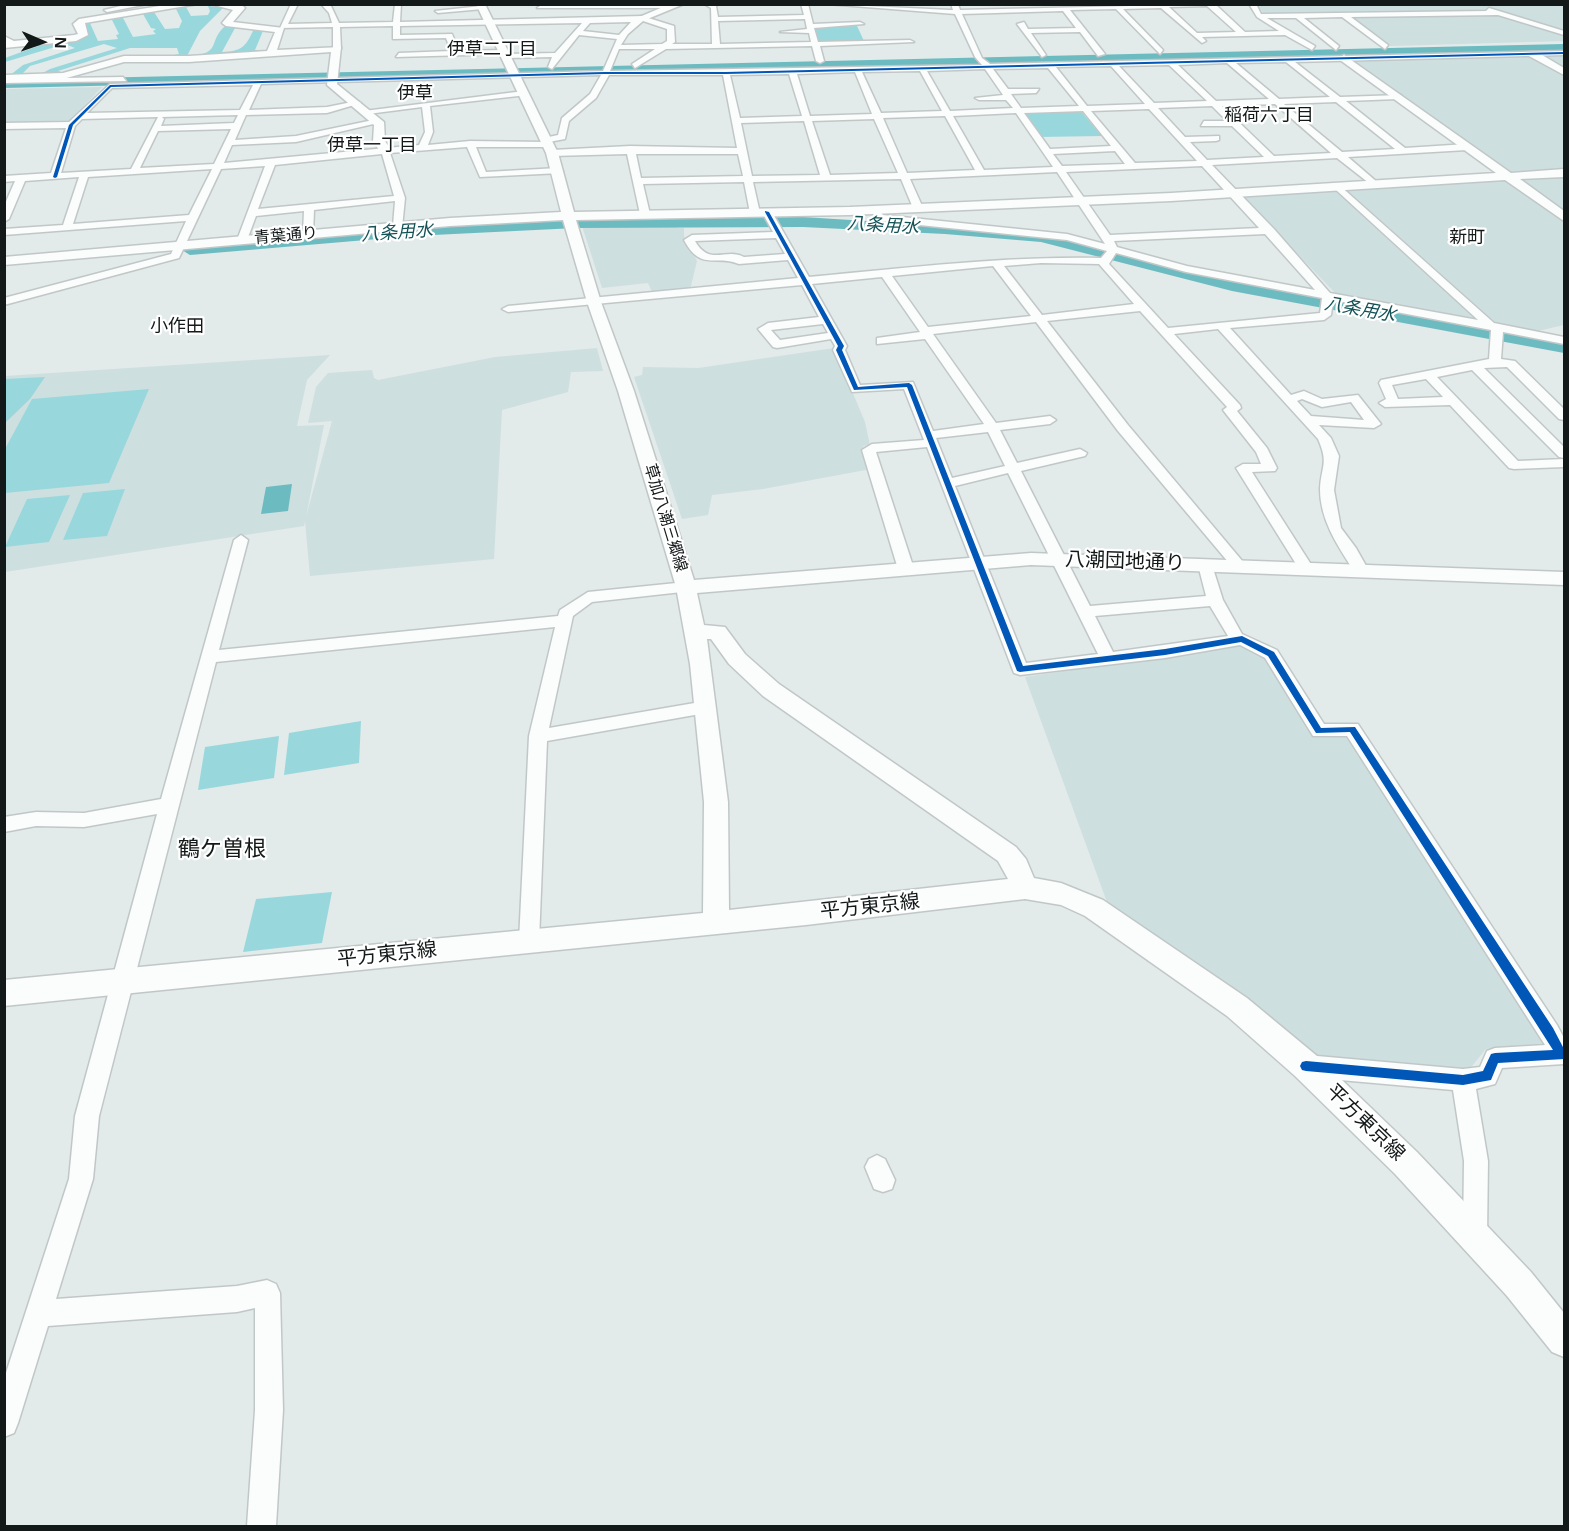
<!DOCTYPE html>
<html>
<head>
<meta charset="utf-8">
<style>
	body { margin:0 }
	#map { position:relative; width:1569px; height:1531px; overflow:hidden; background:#e2eaea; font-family:Helvetica,sans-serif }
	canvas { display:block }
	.frame { position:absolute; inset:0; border:6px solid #131818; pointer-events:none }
	.north { position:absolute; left:12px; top:12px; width:60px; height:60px; -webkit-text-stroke:4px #fff; paint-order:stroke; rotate:92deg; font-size:16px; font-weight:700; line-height:24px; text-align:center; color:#131818 }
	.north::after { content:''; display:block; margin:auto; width:21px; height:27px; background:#131818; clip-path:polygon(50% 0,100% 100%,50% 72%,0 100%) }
</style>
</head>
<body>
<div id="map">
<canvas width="1569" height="1531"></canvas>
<div class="frame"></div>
<div class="north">N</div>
</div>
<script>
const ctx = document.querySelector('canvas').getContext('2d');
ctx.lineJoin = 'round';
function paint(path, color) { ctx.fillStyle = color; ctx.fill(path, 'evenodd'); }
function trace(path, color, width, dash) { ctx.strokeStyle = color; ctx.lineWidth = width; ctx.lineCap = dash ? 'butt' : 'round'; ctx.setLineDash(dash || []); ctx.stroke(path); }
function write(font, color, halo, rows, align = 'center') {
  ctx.font = font + ' Helvetica,"Noto Sans JP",sans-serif'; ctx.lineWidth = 4.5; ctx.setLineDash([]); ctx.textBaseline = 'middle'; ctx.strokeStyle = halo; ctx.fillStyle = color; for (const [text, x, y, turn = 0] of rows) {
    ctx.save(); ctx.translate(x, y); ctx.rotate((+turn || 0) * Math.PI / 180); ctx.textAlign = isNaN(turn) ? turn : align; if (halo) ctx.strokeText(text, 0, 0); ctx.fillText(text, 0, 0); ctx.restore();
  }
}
const built = new Path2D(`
	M1257 5H1564V41L1390 46 1350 17 1264 14Z
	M1564 54V325L1538 331 1338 296 1241 195 1519 178 1351 60Z
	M102 87 70 121 5 124 4 89Z
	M677 225V228H684V236L697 261 690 290 653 294 648 283 602 288 582 226Z
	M597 348 603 371 571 372 568 392 502 410 494 559 310 576 305 521 304 526 5 572V376L330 355 307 380 297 426 324 425 306 517 332 421 308 423 316 387 328 373 372 370 374 378 378 380 495 357Z
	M834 348 865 422 870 445 863 446 871 469 763 489 712 495 708 515 682 519 634 377 642 375 643 367 698 368Z
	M1241 644 1267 657 1317 736H1347L1546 1043 1486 1049 1468 1071 1311 1055 1108 905 1025 677Z`);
const green = new Path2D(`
	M208 6 235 8H223L200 31 187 56C222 54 208 43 223 28 227 23 242 27 247 27L235 28 222 52C241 51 245 48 253 31L251 29 275 30 263 31 255 50H268L267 52 169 56 179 54 177 48H130L58 71 65 73 39 75 50 69 117 48 104 44 30 66 20 76H9L23 65 75 48 65 44 5 62V58L38 46 23 45 5 49V46L80 38 83 23 89 21 98 41 118 39 116 35 119 34 111 18 122 16 133 37 156 34 153 31 156 29 151 28 143 14 154 12 165 29 179 28 182 21 176 9 186 7 191 16 208 15 210 11Z
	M857 26 864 41 822 43 817 42 813 27Z
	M1080 110 1102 136 1039 137 1022 113Z
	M45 377 30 399 5 423V379Z
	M149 389 109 483 5 493V449L32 399Z
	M125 489 107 536 63 540 83 493Z
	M70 495 49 542 5 547 27 499Z
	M361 721 359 763 284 775 289 733Z
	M279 736 274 778 198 790 205 747Z
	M332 892 322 943 243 952 256 899Z`);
const water = new Path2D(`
	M292 484 288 511 261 514 266 487Z`);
const river = new Path2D(`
	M1564 44V52L4 88V80Z
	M803 217 1041 232 1232 281 1418 313 1564 341V353L1232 291 1041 242 945 234 803 227 576 228 413 236 190 255 182 250 190 245 413 226 576 218Z`);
const street = new Path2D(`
	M129 4H148L107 12 104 10Z
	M291 4H298L288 24 332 23 329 13 321 4 331 6 339 23 393 22 395 4H401L400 22 642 16 674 26 675 42 672 44H712L711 8 704 4 716 6 718 17 804 15 801 4H808L813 24 860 22 864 24 814 28 818 42 910 40 914 42 820 46 824 61 820 63 816 61 812 46 666 49 635 68 632 64 655 49H619L610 71 982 65 975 57 955 14 827 4 950 10H953L951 4H958L960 10 1215 4 1245 32 1279 31 1257 17 1249 4H1256L1261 14 1486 11 1489 8 1564 31V35L1498 15 1351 17 1388 45 1385 49 1342 17 1304 18 1339 46 1336 50 1296 18H1267L1315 46 1312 50 1285 35 1202 37 1206 41 1202 43 1161 8 1123 9 1163 50 1160 54 1116 9 1070 10 1105 54 1098 56 1080 32 1031 33 1046 55 1042 57 1017 24 1024 22 1028 29 1076 28 1063 11 962 14 982 58 990 64 1564 51V55L1295 62 1340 97 1401 95 1398 99 1346 101 1405 148 1467 144 1471 147 1467 150 1348 157 1377 182V186L1374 187 1337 158 1212 165 1274 229 1330 293 1478 320 1335 189 1333 187 1338 184 1494 323 1564 337V344L1503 332 1501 359 1515 361 1564 409V420L1559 419 1507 367 1484 368 1564 447V458L1559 457 1472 370 1437 377 1518 461 1564 459V467L1514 469 1509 468 1450 405 1385 407 1379 403 1386 399 1379 383 1381 380 1489 359 1491 330 1333 300 1331 315 1324 320 1230 328 1291 395 1304 391 1322 399 1358 395 1381 424 1374 428 1319 425 1331 438 1339 456 1334 490 1341 528 1356 548 1369 571 1366 574H1356C1339 548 1320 521 1320 489 1321 466 1329 464 1318 439L1218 329 1174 334 1240 405 1241 408 1237 411 1267 448 1277 468 1275 471 1252 472 1314 569 1311 572H1301L1236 468 1243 464H1261L1256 452 1223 410 1227 407 1140 311 1047 321 1128 425 1244 563 1247 566 1244 569H1234L1118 431 1036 322 933 334 996 423 1050 416 1056 420 1050 424 1000 430 1017 463 1080 449 1087 453 1085 456 1021 471 1090 606 1206 596 1198 565 1201 562H1211L1223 600 1242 634 1277 650 1324 724H1358L1557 1025 1564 1038V1064L1502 1068 1495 1084 1476 1089 1488 1161 1487 1236 1484 1245 1475 1248 1466 1245 1463 1236 1464 1161 1453 1090 1306 1077 1298 1073 1295 1066 1298 1059 1306 1055 1463 1069 1480 1067 1487 1051 1495 1048 1545 1045 1347 736H1313L1265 658 1240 645 1165 658 1020 675 1014 673 927 447 876 452 914 569 906 574 898 569 862 450 872 444 924 440 904 389 852 392 833 350 835 346 831 339 777 348 773 347 758 329 768 323 819 317 802 285 508 312 502 309 508 306 798 278 788 260 739 264C715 254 701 272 684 240L692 235 773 232 762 212 767 209 772 212 809 277C906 268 1003 256 1101 258L1107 251 1067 240 880 221 869 210 877 208 883 215 1067 234 1105 244 1057 172 910 179 923 208 918 211 913 208 901 179 753 182 760 213 755 216 750 213 744 182 643 184 650 214 645 217 640 214 627 154 552 156 547 153 552 150 630 146 737 148 723 75H609L596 98 569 121 565 139 549 142 552 143V147H476L486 172 558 168 563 171 561 173 480 177 467 147 390 153 405 198 402 228 393 226 395 201 314 210 313 234 308 237 303 234 304 211 256 216 247 240 242 243 237 240 265 166 221 169 179 258 4 305V298L171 254 186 221 4 235V229L63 225 79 177 25 181 9 219 4 222V206L15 181 4 182V176L51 173 66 128 4 129V123L69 122 110 84 603 71 617 39 579 35 552 69 548 67 552 57 506 58 502 56 504 54 396 57 399 53 451 51 446 38 393 39V26L340 27 341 49 337 51 333 49V27L280 28ZM1207 6 1236 32 1197 33 1169 7ZM805 19 807 29 780 32 809 33 811 42 720 44 718 21ZM643 21 667 29V41L662 44 621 45 628 34ZM582 23 555 53 506 54 508 52 504 50 459 51 452 34 400 35V26ZM590 23 631 22 619 35 583 31ZM1286 62 1330 97 1279 99 1236 63ZM1227 63 1269 99 1216 101 1178 65ZM1169 65 1207 101 1154 103 1119 66ZM1111 66 1145 104 1087 106 1056 67ZM1048 68 1079 106 1021 108 1011 94 1036 93 1039 89H1008L993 69ZM985 69 1003 95 975 98 979 100H1006L1013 108 950 111 927 71ZM920 71 942 111 881 113 862 72ZM855 72 872 114 810 116 797 74ZM789 74 802 116 740 118 730 75ZM601 75 590 94 562 118 558 135 544 138 545 142 470 141 428 145 433 132 430 106 527 95 524 91 364 111 368 114 422 107 425 132 419 145 224 163 232 145 296 142 382 122 378 119 296 136 235 140 246 115 327 113 361 103 357 101 327 107 249 110 261 84ZM253 85 240 110 87 113 112 88ZM1336 102 1395 149 1342 152 1284 104ZM1275 104 1331 153 1274 156 1222 106ZM1212 106 1227 121H1204L1201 126H1232L1264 157 1207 160 1190 142 1216 141 1219 140V136L1185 137 1158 108ZM1149 109 1197 161 1135 163 1091 111ZM1083 111 1111 146 1050 149 1024 113ZM1016 113 1053 167 984 170 953 116ZM238 115 234 123 161 126 164 119 162 117ZM945 116 975 170 907 173 883 118ZM158 117 131 169 61 173 75 126 82 119ZM874 119 898 173 830 175 812 121ZM804 121 820 175 752 176 741 123ZM231 129 214 164 140 168 158 131ZM1115 151 1125 164 1062 166 1053 154ZM382 154 394 196 258 209 275 165ZM636 154H738L743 176 641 178ZM1202 166 1259 228 1110 235 1066 172ZM212 169 189 215 73 224 88 177ZM1265 234 1315 290 1187 266 1117 247 1114 241ZM776 238 785 254 744 257C726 247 710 267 695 241ZM1116 253 1186 272 1322 298 1320 313 1168 328 1109 264ZM1041 263 1099 264 1134 304 1042 315 1004 266ZM993 266 1031 316 928 327 892 276ZM882 277 920 332 877 338V344L925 339 984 424 933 431 913 382 860 385 845 350 847 346 812 284ZM823 324 828 333 780 340 771 330ZM1426 379 1443 397 1398 399 1392 385ZM1302 399 1322 407 1351 402 1364 420 1311 416 1297 401ZM988 432 1005 466 952 478 936 438ZM1008 473 1098 654 1026 663 955 486ZM1210 606 1228 636 1113 652 1095 616Z
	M671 5 673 8H537L540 6Z
	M481 6 483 9 438 13 435 11Z
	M4 36 16 42V46L4 42Z
	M123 77 126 81 4 83V79Z
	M241 535 248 540 219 650 558 616 560 610 588 592 686 582 691 583 694 587 691 591 592 602 573 616 549 728 706 701 715 707 706 713 547 741 539 941 536 947 529 950 522 947 519 941 529 736 555 627 216 662 99 1116 93 1179 56 1299 237 1286 267 1280 276 1284 280 1293 283 1410 276 1526H247L255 1410V1308L237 1312 48 1326 18 1423 14 1433 4 1437V1379L69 1179 75 1116 157 814 84 827 36 826 4 832V817L36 812 84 813 161 799 234 540Z
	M877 1155 885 1159 895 1180 892 1189 883 1192 874 1189 865 1167 869 1159Z`);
const secondary = new Path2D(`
	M172 4H198L85 23 88 35 76 41 4 48V42L74 35 78 34 73 24 79 19Z
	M210 4 243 6 245 8 233 22 284 28 277 50 341 47 337 84 384 122 385 141 391 150 389 153H381L373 141 374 125 327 85 331 52 189 62H124L63 79 4 81V75L63 73 124 56H189L267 51 275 32 226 26 222 23 233 10Z
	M476 4H485L558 153 574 212 850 207 1171 193 1496 173 1340 60 1339 58 1344 55 1511 173 1564 169V177L1520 179 1564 211V221L1505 180 1171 201 850 215 576 220 601 302 634 391 694 580 1031 553 1564 572V585L1031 565 697 593 704 625 725 627 745 654 779 684 1016 847 1026 859 1034 878 1061 883 1103 900 1247 998 1317 1056 1417 1152 1531 1272 1564 1313V1357L1552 1352 1507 1296 1395 1174 1295 1076 1227 1016 1085 916 1061 905 1025 899 806 925 4 1006V980L703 913 704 802 690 664 676 587 618 391 587 302 563 220 450 226 4 265V257L450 218 561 212 546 153ZM707 639H711L729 664 763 696 998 861 1008 879 729 910 728 802Z
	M670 4H684L645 20 637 18Z
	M1529 52H1537L1564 68V75L1529 56Z`);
const cycleway = new Path2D(`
	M1564 52V54L726 74H604L111 87 73 125 57 177 55 178 53 177 69 125 110 85 604 72H726Z
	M765 211 769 212 844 346 842 350 858 387 909 383 912 385 1023 666 1165 649 1242 636 1274 652 1321 728 1355 727 1553 1028 1564 1049V1059L1498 1063 1491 1080 1463 1085 1306 1071 1302 1070 1300 1066 1302 1062 1306 1061 1463 1075 1483 1071 1491 1054 1495 1053 1553 1050 1350 732 1316 733 1268 656 1241 642 1165 655 1020 672 1017 671 907 387 854 390 836 350 838 346 765 212Z`);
const farStreetnames = [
	["青葉通り",286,236,-5],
	["草加八潮三郷線",665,518,73]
];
const farNeighbourhoodnames = [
	["伊草二丁目",492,50],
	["稲荷六丁目",1269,116],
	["伊草一丁目",372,146]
];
const farQuarternames = [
	["伊草",415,94],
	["新町",1467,238],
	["小作田",177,327]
];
const farWaternames = [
	["八条用水",883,226,3],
	["八条用水",397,233,-4],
	["八条用水",1360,310,10]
];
const streetNames = [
	["八潮団地通り",1125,562,2],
	["平方東京線",870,907,-6],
	["平方東京線",387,955,-6],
	["平方東京線",1365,1123,44]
];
const quarterNames = [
	["鶴ケ曽根",222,850]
];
paint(built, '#cedfe0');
paint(green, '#98d8dd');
paint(water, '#6cbbc1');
paint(river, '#6cbbc1');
trace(street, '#c1c7c7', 3);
trace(secondary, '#c1c7c7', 3);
paint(street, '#fbfcfc');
paint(secondary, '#fbfcfc');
paint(cycleway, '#0057b8');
write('16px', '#131818', '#fff', farStreetnames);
write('18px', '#131818', '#fff', farNeighbourhoodnames);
write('18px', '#131818', '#fff', farQuarternames);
write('italic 18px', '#145256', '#fff', farWaternames);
write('20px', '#131818', '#fff', streetNames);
write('22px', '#131818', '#fff', quarterNames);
</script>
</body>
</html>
